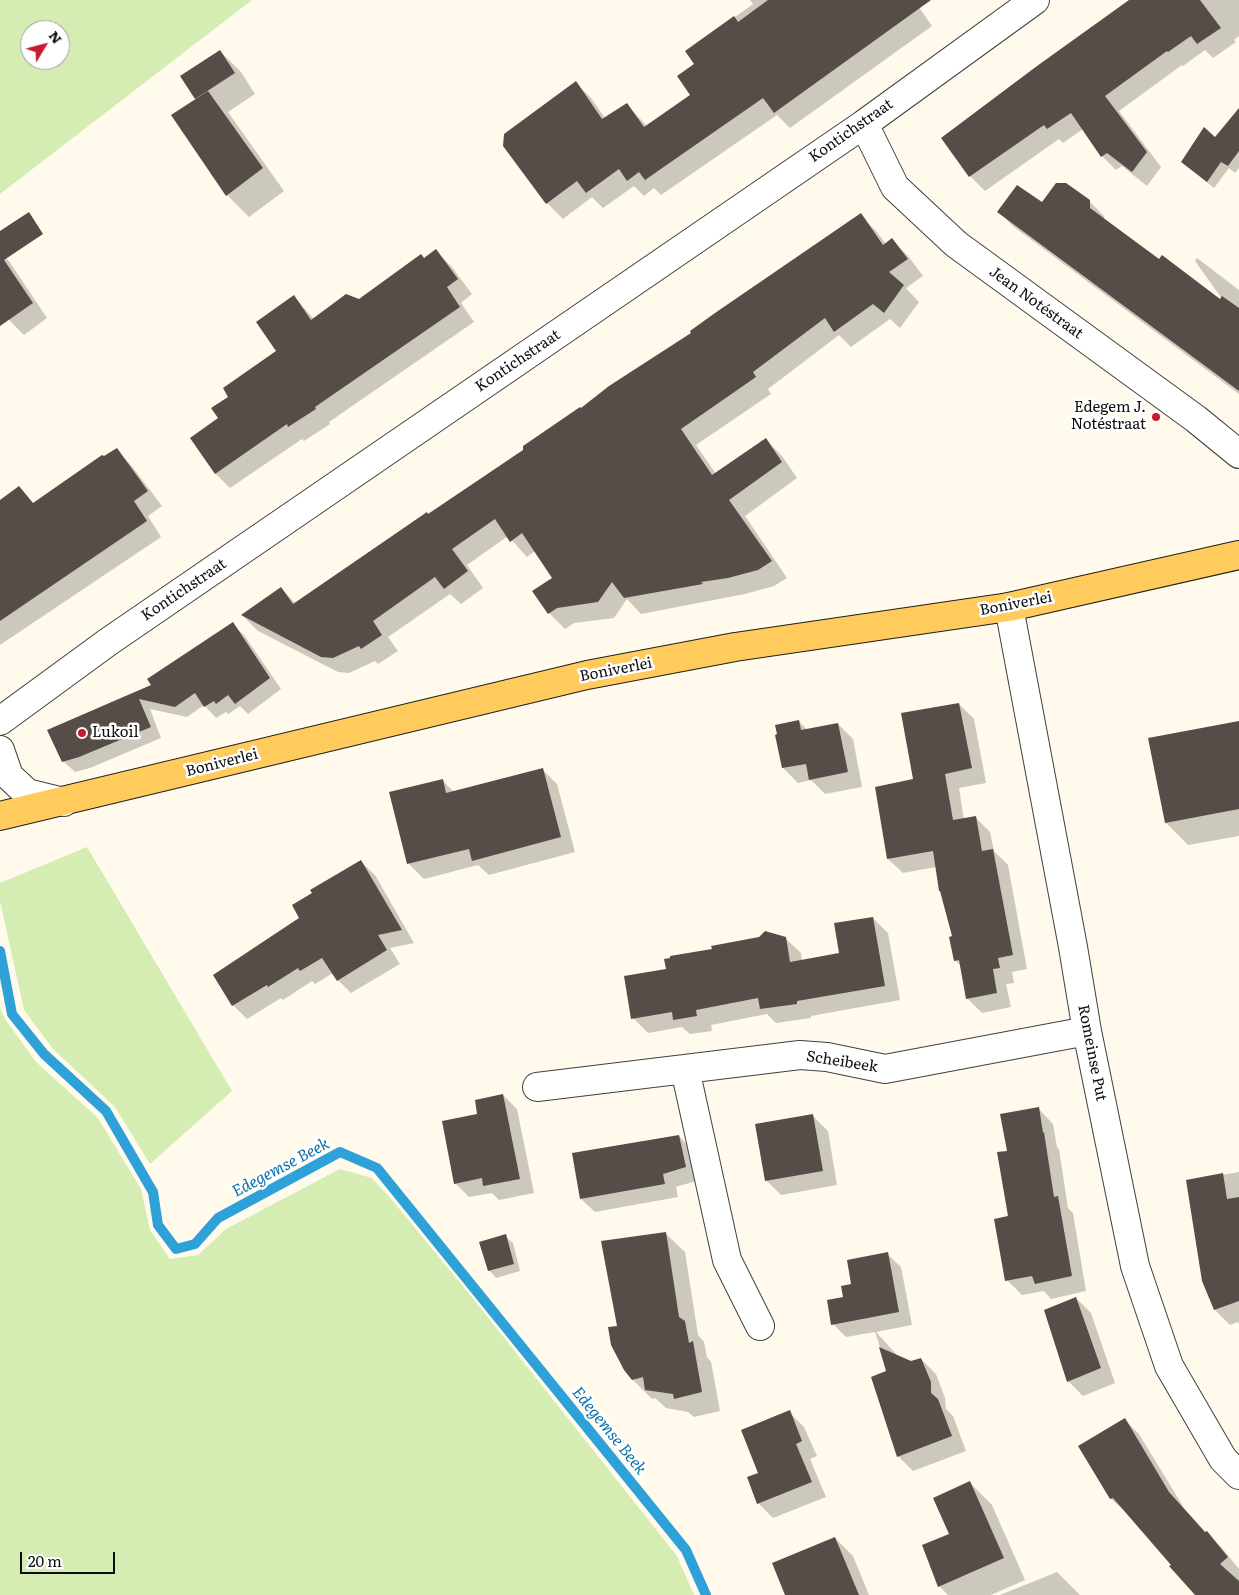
<!DOCTYPE html>
<html>
<head>
<meta charset="utf-8">
<style>
	body { margin:0 }
	#map { position:relative; width:1239px; height:1595px; overflow:hidden; background:#fffaec; font-family:Literata,serif }
	canvas { display:block }
	.north { position:absolute; left:20px; top:20px; width:50px; height:50px; box-sizing:border-box; background:#fff; border:1px solid #9e9e9e; border-radius:50%; rotate:53deg; font-size:14px; font-weight:700; line-height:20px; text-align:center; color:#0d0d0d }
	.north::after { content:''; display:block; margin:auto; width:18px; height:22px; background:#c81a2f; clip-path:polygon(50% 0,100% 100%,50% 72%,0 100%) }
	.scale { position:absolute; left:20px; top:1552px; width:95px; height:22px; box-sizing:border-box; border:2px solid #0d0d0d; border-top:0; padding-left:6px; font-size:15px; line-height:18px; white-space:nowrap; color:#0d0d0d; -webkit-text-stroke:4px #fff; paint-order:stroke }
</style>
</head>
<body>
<div id="map">
<canvas width="1239" height="1595"></canvas>
<div class="north">N</div>
<div class="scale">20 m</div>
</div>
<script>
const ctx = document.querySelector('canvas').getContext('2d');
ctx.lineJoin = 'round';
function paint(path, color) { ctx.fillStyle = color; ctx.fill(path, 'evenodd'); }
function trace(path, color, width, dash) { ctx.strokeStyle = color; ctx.lineWidth = width; ctx.lineCap = dash ? 'butt' : 'round'; ctx.setLineDash(dash || []); ctx.stroke(path); }
function write(font, color, halo, rows, align = 'center') {
  ctx.font = font + ' Literata,serif'; ctx.lineWidth = 5; ctx.setLineDash([]); ctx.textBaseline = 'middle'; ctx.strokeStyle = halo; ctx.fillStyle = color; for (const [text, x, y, turn = 0] of rows) {
    ctx.save(); ctx.translate(x, y); ctx.rotate((+turn || 0) * Math.PI / 180); ctx.textAlign = isNaN(turn) ? turn : align; if (halo) ctx.strokeText(text, 0, 0); ctx.fillText(text, 0, 0); ctx.restore();
  }
}
const green = new Path2D(`
	M0 0H252L0 194ZM30 30H60V60H30Z
	M87 847 232 1091 150 1164 115 1107 53 1049 24 1010 0 901V883Z
	M0 1007 5 1019 36 1062 98 1118 141 1189 150 1230 170 1259 198 1255 226 1229 340 1169 372 1178 392 1200 475 1301 677 1556 694 1595H0Z`);
const shadow = new Path2D(`
	M750 0H914L932 26 790 128 777 115 661 195 654 188 644 196 634 186 603 208 592 197 563 219 547 203 504 145 576 83 591 98 605 118 627 105 647 126 691 96 696 65 687 52 753 4Z
	M1129 0H1239V36L1234 40 1236 42 1213 58 1205 50 1183 66 1182 65 1119 111 1161 167 1147 186 1122 166 1116 170 1102 156 1083 129 1063 143 1059 139 985 191 970 176Z
	M220 51 241 72 255 94 228 112 284 191 249 217 227 195 196 98Z
	M1216 139 1239 141V168L1235 173 1229 168 1214 188 1182 162Z
	M1089 201 1104 216V220L1160 260 1225 303 1195 261 1197 258 1239 290V394L1014 227 999 212 1042 204Z
	M860 215 876 231 886 244 892 240 908 256 923 276 906 288 919 302 900 328 890 319 851 347 839 335 768 389 771 394 696 445 716 474 766 440 782 456 797 478 745 516 787 578 774 586 745 594 641 614 627 599 614 618 574 623 565 629 549 613 534 592 553 578 535 551 527 557 508 536 467 565 483 588 461 604 450 594 388 637 398 651 378 664 375 661 349 673 338 672 258 631 243 616 281 588 296 604 524 451Z
	M436 251 451 266 472 294 461 303 474 322 329 422 330 424 304 441 302 439 230 488 216 474 219 418 230 397 278 352 294 297 314 319 359 300Z
	M0 253 9 261 47 318 24 335 9 320 0 307Z
	M116 450 131 465 162 506 148 516 161 537 0 645V525Z
	M232 624 244 635 281 689 248 714 240 706 228 714 226 712 216 718 204 705 187 717 150 709 161 738 90 768 75 772 63 761 153 686Z
	M959 704 974 719 986 783 959 788 964 820 976 818 990 832 994 851 1008 865 1027 969 1012 972 1014 983 1006 984 1011 1007 982 1013 967 998 962 967 955 960 953 937 936 867 903 873 888 859 915 780Z
	M799 721 807 730 838 724 853 739 862 787 825 794 811 780 798 783 783 768Z
	M1239 722V836L1188 845 1166 823Z
	M542 769 557 784 575 852 489 875 478 865 424 879 409 864 442 780 455 793Z
	M361 862 375 875 414 943 390 948 400 964 351 993 338 980 333 973 315 984 312 981 283 1000 281 998 247 1019 233 1005 215 975 301 918Z
	M873 918 888 933 900 1000 811 1016V1018L776 1023 767 1014 711 1025 712 1031 690 1034 682 1027 648 1033 633 1018 668 970 785 938 801 953 802 961 840 954Z
	M503 1095 517 1109 534 1193 499 1200 492 1193 469 1197 455 1183 479 1115Z
	M1038 1108 1053 1124 1057 1147 1059 1149 1068 1208 1073 1213 1086 1291 1051 1299 1044 1291 1022 1295 1007 1280 1009 1217 1008 1152Z
	M813 1116 828 1131 837 1185 781 1195 766 1180Z
	M679 1136 692 1150 699 1180 676 1187 678 1197 595 1212 581 1199Z
	M1239 1172V1324L1238 1322 1230 1325 1215 1310 1203 1280 1187 1181Z
	M665 1233 685 1252 698 1335 704 1342 707 1357 711 1362 720 1411 694 1417 688 1412 666 1408 655 1398 652 1399 633 1380 618 1327Z
	M505 1236 513 1243 520 1271 496 1278 489 1270Z
	M887 1254 901 1267 912 1325 876 1332 906 1365 921 1359 936 1374 945 1398 946 1409 953 1416 966 1451 913 1471 898 1456 888 1371 875 1332 846 1337 833 1324 853 1285Z
	M1076 1298 1091 1313 1115 1383 1083 1396 1068 1381Z
	M789 1412 804 1427 817 1456 810 1459 826 1497 773 1518 758 1503 760 1474Z
	M1124 1419 1139 1434 1184 1508 1206 1533 1221 1547 1239 1569V1595H1196L1173 1565 1127 1513 1111 1499 1080 1446Z
	M970 1483 992 1505 1025 1580 991 1595H948L939 1586Z
	M835 1538 853 1556 869 1595H787Z
	M1057 1572 1080 1595H1000Z`);
const stream = new Path2D(`
	M0 951 12 1014 44 1054 106 1111 153 1192 158 1225 176 1249 195 1244 218 1218 340 1152 377 1168 686 1550 706 1595`);
const building = new Path2D(`
	M768 0H931L774 113 763 98 645 180 639 172 627 181 619 169 586 193 577 181 546 204 503 146 504 134 576 81 602 119 627 103 644 127 690 95 677 76 694 64 685 51 734 16 738 22Z
	M1129 0H1200L1221 28 1197 44 1191 36 1168 52 1167 51 1105 96 1147 152 1132 172 1107 153 1101 157 1071 113 1047 129 1044 125 969 177 941 138 1037 66Z
	M220 50 235 73 195 99 180 76Z
	M208 91 263 168 226 196 171 115Z
	M1239 108V151L1228 166 1221 162 1207 182 1181 162 1204 127 1215 137Z
	M1056 183H1066L1090 200V208L1159 259 1162 255 1220 299 1222 296 1239 308V391L997 212 1017 185 1042 202Z
	M29 212 43 234 4 260 33 303 0 326V231Z
	M861 213 883 245 892 238 908 259 889 272 904 285 884 313 873 304 834 332 825 318 753 372 756 377 681 429 712 475 766 438 782 462 729 500 772 561 758 570 728 578 701 582 703 584 624 598 612 582 598 602 557 608 548 614 532 591 552 578 522 533 510 542 495 519 452 549 468 571 444 589 435 577 373 621 382 635 361 649 359 646 333 658 321 657 241 615 281 587 293 604 427 512 428 514 523 450V446L580 407 581 408 609 386 691 333 690 331 715 313Z
	M436 249 458 279 447 287 460 307 315 407 316 409 288 427 287 424 215 474 190 438 218 418 211 408 228 397 223 388 276 351 256 322 294 295 311 320 346 294 359 299 421 254 424 258Z
	M117 448 148 491 134 501 147 521 0 621V500L19 486 33 503 102 455 104 456Z
	M233 622 270 678 235 704 228 695 216 704 214 701 204 707 195 693 175 707 139 699 151 727 79 757 62 762 47 730 151 685 147 679Z
	M959 703 972 768 945 774 953 820 976 816 982 851 993 849 1013 955 998 958 1000 968 993 969 997 993 966 999 959 960 954 961 949 937 952 936 940 891H939L933 851 887 859 875 787 913 779 901 713Z
	M799 720 801 730 838 723 848 772 809 780 806 764 782 768 775 735 777 734 775 725Z
	M1239 721V809L1165 823 1148 738Z
	M543 768 561 837 472 861 469 849 407 864 389 792 443 779 446 793Z
	M361 860 402 930 378 935 387 950 337 981 322 958 300 971 298 968 268 987 267 985 232 1006 213 975 299 918 292 905 312 893 310 890Z
	M873 917 885 986 797 1001V1004L760 1009 758 998 696 1010 697 1016 673 1020 672 1012 631 1019 624 976 666 969 664 959 670 958V956L712 949 711 946 759 937 765 931 786 937 790 962 839 953 834 923Z
	M503 1094 520 1179 483 1186 482 1178 454 1184 442 1121 477 1114 475 1100Z
	M1039 1107 1043 1133 1044 1132 1054 1197 1058 1196 1072 1276 1035 1284 1032 1276 1005 1281 994 1219 1008 1216 997 1152 1007 1151 1000 1114Z
	M813 1114 823 1171 765 1181 755 1124Z
	M679 1135 686 1167 663 1174 665 1184 580 1199 572 1153Z
	M1223 1173 1227 1199 1239 1197V1301L1214 1310 1202 1281 1186 1180Z
	M666 1232 679 1317 685 1321 689 1343 693 1341 702 1392 674 1399 673 1394 645 1390 643 1377 632 1380 624 1370 611 1345 608 1327 617 1326 601 1241Z
	M506 1234 514 1264 488 1271 479 1242Z
	M888 1252 899 1312 831 1325 827 1300 843 1297 841 1286 851 1284 847 1260Z
	M1076 1297 1101 1368 1067 1382 1044 1310Z
	M879 1347 911 1361 921 1358 931 1382V1393L938 1399 952 1436 897 1457 871 1377 886 1371Z
	M790 1410 802 1441 796 1444 812 1482 757 1504 747 1477 758 1473 741 1430Z
	M1125 1418 1169 1492 1205 1532 1207 1531 1228 1557 1220 1564 1239 1581V1595H1195L1169 1566 1171 1565 1113 1498 1110 1499 1078 1446Z
	M970 1481 1004 1558 938 1587 922 1545 949 1534 933 1498Z
	M835 1537 859 1595H785L772 1563Z`);
const minor = new Path2D(`
	M864 124 895 187 956 244 1196 419 1239 454
	M1009 607 1073 947 1087 1031 1135 1266 1169 1366 1223 1459 1239 1475
	M0 721 108 642 864 124 1035 0
	M0 750 9 776 27 793 64 802
	M537 1087 685 1069
	M760 1326 727 1260 685 1069 800 1055 827 1057 885 1069 1087 1031`);
const major = new Path2D(`
	M0 816 587 675 735 647 1009 607 1239 555`);
const markers = [
	[1156,417,5,"#c81a2f"],
	[82,733,5,"#c81a2f"]
];
const streetNames = [
	["Kontichstraat",851,131,-35],
	["Jean Notéstraat",1036,303,36],
	["Kontichstraat",518,361,-34],
	["Kontichstraat",184,590,-34],
	["Boniverlei",1016,604,-11],
	["Boniverlei",616,670,-11],
	["Boniverlei",222,763,-14],
	["Romeinse Put",1092,1053,79],
	["Scheibeek",842,1062,9]
];
const poiNames = [
	["Edegem J.",1146,408],
	["Notéstraat",1146,425],
	["Lukoil",92,733,"left"]
];
const waterNames = [
	["Edegemse Beek",281,1168,-28],
	["Edegemse Beek",609,1431,51]
];
paint(green, '#d5edb3');
paint(shadow, '#0003');
trace(stream, '#2da1d8', 10);
paint(building, '#564c48');
trace(minor, '#404040', 30);
trace(major, '#1e1e1e', 30);
trace(minor, '#fff', 28);
trace(major, '#ffcb5c', 28);
for (const [x, y, r, color] of markers) { const dot = new Path2D(); dot.arc(x, y, r, 0, 2 * Math.PI); ctx.fillStyle = color; ctx.fill(dot); trace(dot, '#fff', 2); }
write('15px', '#0d0d0d', '#fff', streetNames);
write('15px', '#0d0d0d', '#fff', poiNames, 'right');
write('italic 16px', '#0c70a8', '#fff', waterNames);
</script>
</body>
</html>
